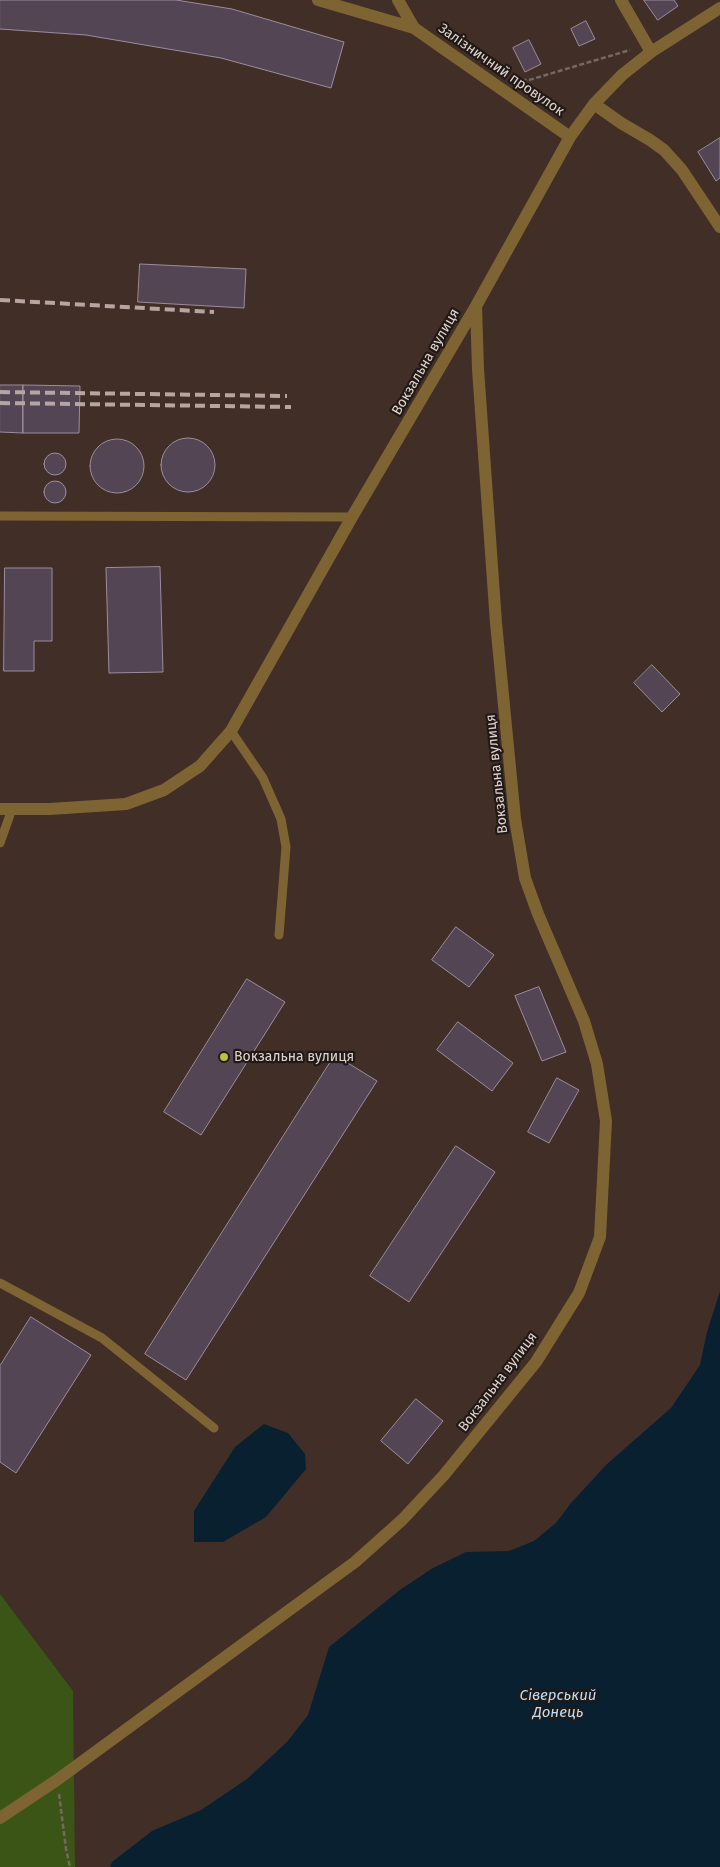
<!DOCTYPE html>
<html>
<head>
<meta charset="utf-8">
<style>
	body { margin:0 }
	canvas { display:block; background:#412e27 }
</style>
</head>
<body>
<canvas width="720" height="1867"></canvas>
<script>
const ctx = document.querySelector('canvas').getContext('2d');
ctx.lineJoin = 'round';
function paint(path, color) { ctx.fillStyle = color; ctx.fill(path, 'evenodd'); }
function trace(path, color, width, dash) { ctx.strokeStyle = color; ctx.lineWidth = width; ctx.lineCap = dash ? 'butt' : 'round'; ctx.setLineDash(dash || []); ctx.stroke(path); }
function write(font, color, halo, rows, align = 'center') {
  ctx.font = font + ' "Fira Sans",sans-serif'; ctx.lineWidth = 4.5; ctx.setLineDash([]); ctx.textBaseline = 'middle'; ctx.strokeStyle = halo; ctx.fillStyle = color; for (const [text, x, y, turn = 0] of rows) {
    ctx.save(); ctx.translate(x, y); ctx.rotate((+turn || 0) * Math.PI / 180); ctx.textAlign = isNaN(turn) ? turn : align; if (halo) ctx.strokeText(text, 0, 0); ctx.fillText(text, 0, 0); ctx.restore();
  }
}
const green = new Path2D(`
	M0 1594 73 1691 75 1867H0Z`);
const water = new Path2D(`
	M720 1291V1867H110L112 1862 152 1831 201 1810 247 1779 287 1742 308 1715 329 1647 400 1590 433 1568 466 1552 509 1551 534 1541 556 1523 571 1503 607 1464 671 1408 700 1365 707 1332Z
	M264 1424 288 1433 305 1454 306 1469 266 1517 223 1542H194V1511L235 1447Z`);
const building = new Path2D(`
	M0 0H176L232 9 344 42 331 88 221 58 86 35 0 29Z
	M644 0H674L678 6 658 20Z
	M586 21 595 39 579 46 571 29Z
	M529 40 541 64 525 72 513 48Z
	M720 138V178L716 181 698 152Z
	M140 264 246 269 244 308 138 302Z
	M0 385H23V433L0 432Z
	M23 385 80 386 79 433H23Z
	M161 465a27 27 0 1 1 54 0a27 27 0 1 1-54 0Z
	M90 466a27 27 0 1 1 54 0a27 27 0 1 1-54 0Z
	M44 464a11 11 0 1 1 22 0a11 11 0 1 1-22 0Z
	M44 492a11 11 0 1 1 22 0a11 11 0 1 1-22 0Z
	M160 567 163 672 109 673 106 568Z
	M5 568H52V641H34V671H4Z
	M652 665 680 694 662 712 634 683Z
	M456 927 494 955 469 987 432 960Z
	M247 979 285 1002 201 1135 164 1112Z
	M539 987 566 1052 542 1061 515 996Z
	M458 1022 513 1063 492 1091 437 1050Z
	M335 1055 377 1081 186 1380 145 1354Z
	M557 1078 579 1090 549 1143 528 1132Z
	M456 1146 495 1172 409 1302 370 1276Z
	M31 1317 91 1355 16 1473 0 1462V1366Z
	M416 1399 443 1421 408 1464 381 1441Z`);
const path = new Path2D(`
	M514 80H529L630 50
	M59 1794 66 1849 70 1867`);
const service = new Path2D(`
	M0 516 352 517
	M231 731 263 778 281 819 286 847 279 935
	M0 843 12 809
	M0 1283 102 1338 214 1428`);
const minor = new Path2D(`
	M318 0 414 28 570 137
	M398 0 414 28
	M621 0 651 52
	M594 104 621 123 650 140 664 150 682 170 720 227
	M0 809H50L126 804 164 790 200 766 231 731 352 517 476 306 570 137 594 104 622 75 651 52 720 8
	M0 1818 57 1780 355 1562 402 1520 444 1475 536 1362 579 1293 600 1237 606 1121 597 1064 584 1021 538 914 525 878 515 819 496 623 478 369 476 306`);
const rail = new Path2D(`
	M0 300 214 312
	M0 392 287 396
	M0 403 291 407`);
const markers = [
	[224,1057,5,"#bebf42"]
];
const streetNames = [
	["Залізничний провулок",501,70,35],
	["Вокзальна вулиця",426,362,-60],
	["Вокзальна вулиця",497,774,-96],
	["Вокзальна вулиця",498,1382,-53]
];
const poiNames = [
	["Вокзальна вулиця",234,1057]
];
const waterNames = [
	["Сіверський",558,1696],
	["Донець",558,1713]
];
paint(green, '#3a5516');
paint(water, '#082030');
paint(building, '#534554');
trace(building, '#9c8c9d', 1);
trace(path, '#786761', 2.5, [5, 2.5]);
trace(service, '#7e6433', 9);
trace(minor, '#7e6433', 12);
trace(rail, '#b5a6a1', 4, [10, 5]);
for (const [x, y, r, color] of markers) { const dot = new Path2D(); dot.arc(x, y, r, 0, 2 * Math.PI); ctx.fillStyle = color; ctx.fill(dot); trace(dot, '#211915', 2); }
write('14px', '#e0d3ce', '#211915', streetNames);
write('14px', '#e0d3ce', '#211915', poiNames, 'left');
write('italic 15px', '#badffa', '#211915', waterNames);
</script>
</body>
</html>
